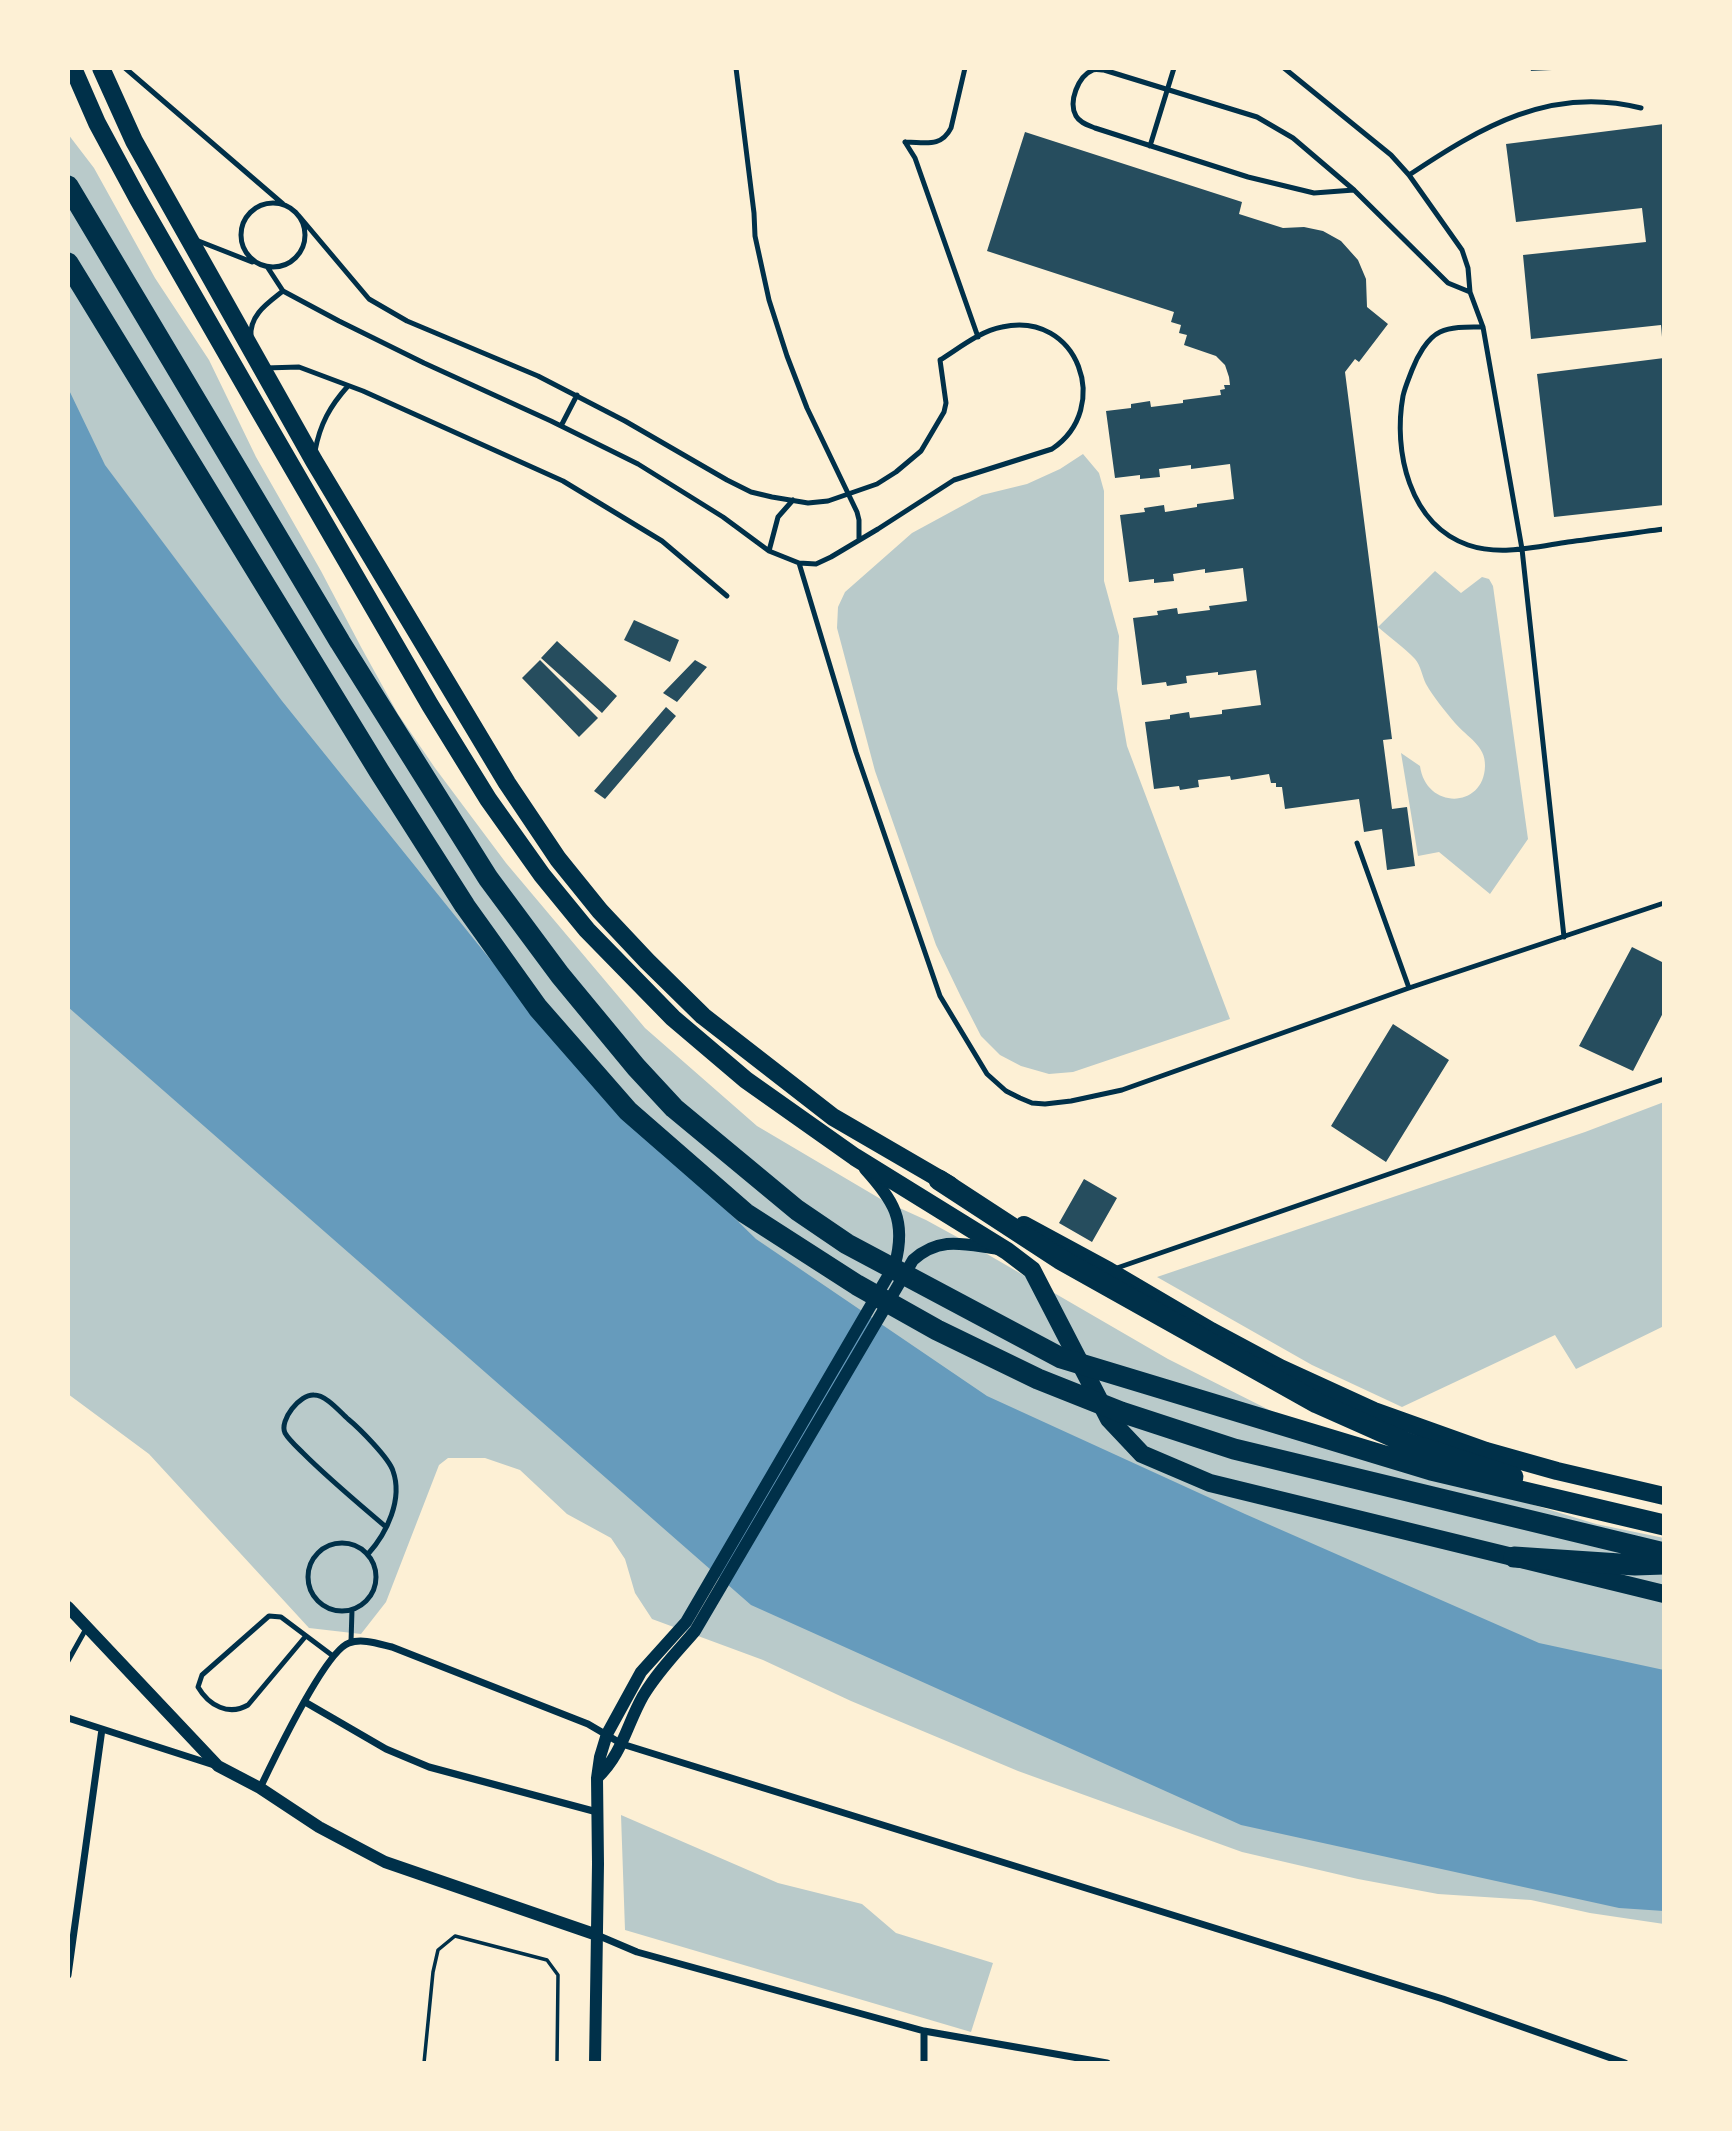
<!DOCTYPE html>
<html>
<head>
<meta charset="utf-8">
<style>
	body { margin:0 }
	#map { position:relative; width:1732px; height:2131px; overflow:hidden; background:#fdf0d5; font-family:Helvetica,sans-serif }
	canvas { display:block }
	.frame { position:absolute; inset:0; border:70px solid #fdf0d5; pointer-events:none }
</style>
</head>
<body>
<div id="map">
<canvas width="1732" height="2131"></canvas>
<div class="frame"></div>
</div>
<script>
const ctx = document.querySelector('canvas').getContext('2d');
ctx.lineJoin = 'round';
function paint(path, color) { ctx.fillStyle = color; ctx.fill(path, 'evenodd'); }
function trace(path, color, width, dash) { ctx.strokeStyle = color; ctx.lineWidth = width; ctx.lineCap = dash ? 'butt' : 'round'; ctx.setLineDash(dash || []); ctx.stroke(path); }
const green = new Path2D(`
	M68 134 94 168 155 278 209 360 256 457 321 571 361 647 398 714 435 768 506 863 645 1028 757 1126 884 1201 926 1220 968 1243 1168 1359 1313 1432 1423 1471 1596 1524 1664 1538V1924L1590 1913 1531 1900 1438 1894 1358 1879 1242 1852 1018 1771 851 1701 763 1660 652 1619 635 1593 625 1559 611 1538 567 1514 520 1470 485 1458H448L439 1465 386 1602 361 1634 309 1628 149 1454 68 1394Z
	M1083 454 1099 473 1104 491V581L1119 636 1117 689 1127 746 1230 1019 1073 1072 1049 1074 1021 1066 1000 1055 981 1036 961 997 936 945 875 771 837 628 838 607 845 592 912 533 982 495 1027 484 1060 469Z
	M1435 571 1461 593 1482 577 1489 579 1493 586 1528 839 1490 894 1439 852 1418 856 1401 753 1420 766C1426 810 1484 809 1485 766 1486 746 1467 737 1455 723 1445 711 1434 698 1426 684 1422 676 1421 666 1415 659 1405 648 1390 638 1378 627Z
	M1664 1102V1326L1576 1369 1555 1335 1402 1407 1312 1365 1157 1277 1585 1132Z
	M621 1815 778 1883 862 1904 896 1933 993 1963 971 2032 625 1930Z`);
const water = new Path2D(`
	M68 388 105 465 282 701 568 1056 756 1239 987 1396 1245 1514 1539 1643 1664 1670V1911L1619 1908 1241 1825 751 1605 68 1007Z`);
const building = new Path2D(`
	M1530 68H1552V70L1531 71Z
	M1664 124V337H1662L1661 325 1531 339 1523 255 1646 242 1642 208 1516 222 1506 144Z
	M1025 132 1242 202 1239 214 1283 228 1304 227 1323 231 1341 241 1358 260 1366 279 1367 307 1388 324 1359 362 1355 359 1345 372 1392 739 1383 740 1392 809 1407 807 1415 866 1387 870 1382 829 1364 832 1359 799 1285 809 1282 787H1276V783H1271L1269 774 1231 780 1230 776 1198 780 1199 787 1180 790 1179 786 1154 789 1145 722 1170 719V715L1189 712 1190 718 1222 714V710L1261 705 1256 670 1218 675V672L1186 676 1187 683 1167 686 1166 682 1142 685 1133 618 1158 615 1157 611 1177 608 1178 614 1210 610 1209 606 1247 601 1243 568 1205 573V569L1173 574 1174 581 1154 583V579L1129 582 1120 515 1145 512 1144 508 1164 505 1165 512 1197 507V504L1234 499 1230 464 1191 469V465L1159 469 1160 477 1140 479V475L1115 478 1106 411 1131 408V404L1150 401 1151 407 1183 403V400L1221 395 1220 390 1225 389 1224 385H1230L1229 377 1225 365 1216 356 1184 345 1187 335 1179 333 1181 325 1171 322 1174 312 987 251Z
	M1664 358V505L1554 517 1537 374Z
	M634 620 679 640 670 662 624 640Z
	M557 641 617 696 602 713 541 658Z
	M540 660 598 718 579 737 522 678Z
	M695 660 707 667 677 702 663 693Z
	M666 707 676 716 605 799 594 791Z
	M1632 947 1664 963V1011L1633 1071 1579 1046Z
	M1393 1024 1449 1060 1386 1162 1331 1126Z
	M1084 1179 1117 1198 1092 1242 1059 1223Z`);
const path = new Path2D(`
	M424 2063 433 1972 438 1950 455 1936 547 1960 558 1975 557 2063`);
const service = new Path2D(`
	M125 68 283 204
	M736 68 754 213 755 236 769 300 787 356 807 408 857 512 859 520V540
	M1284 68 1391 155 1409 175 1462 250 1468 268 1470 292 1483 327 1522 549 1564 937
	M905 142 915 158 978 337
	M905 142C925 142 941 148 951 128L965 68
	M1150 146 1174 68
	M1409 175C1481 127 1551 85 1641 108
	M1354 190 1314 193 1248 177 1095 128C1088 125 1080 123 1076 116 1068 102 1078 76 1093 70 1096 69 1100 70 1104 70L1257 117 1293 138 1354 190 1448 283 1470 292
	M241 235a32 32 0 1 1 64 0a32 32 0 1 1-64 0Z
	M196 240 252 262
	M268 268 283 291
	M1483 327C1469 327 1453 326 1440 332 1427 338 1417 357 1412 370 1409 378 1405 387 1403 396 1393 451 1409 524 1468 545 1500 556 1535 547 1568 542 1600 538 1632 533 1664 529
	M251 337C249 315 268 303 283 291L339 321 424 363 551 421 638 464 723 517 769 551 799 563 816 564 831 557 878 529 954 480 1052 449C1113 408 1078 310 1002 327 980 331 958 349 940 360L946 403 944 412 921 451 896 472 877 484 828 501 808 503 772 497 751 492 727 480 625 421 538 376 407 321 369 299 299 216
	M265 368 299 367 363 391 563 481 662 541 727 596
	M561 426 577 395
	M315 451C320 424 330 406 348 386
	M769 551 778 517 793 500
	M799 563 856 752 940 996 987 1074 1006 1091 1020 1098 1032 1103 1045 1104 1071 1101 1122 1090 1409 988 1664 903
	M1357 843 1409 988
	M1114 1269 1664 1079
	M308 1577a34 34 0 1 1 68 0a34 34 0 1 1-68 0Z
	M368 1554C387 1533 403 1499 393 1471 389 1458 359 1428 348 1419 339 1411 326 1395 314 1395 300 1394 279 1420 285 1433 289 1440 297 1447 303 1453 329 1479 358 1503 386 1527
	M305 1637 248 1705C229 1716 209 1706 198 1687L202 1675 269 1616 281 1617 333 1656
	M351 1642 352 1610
	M68 1661 87 1627`);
const minor = new Path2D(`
	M305 1702 386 1749 429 1767 597 1812
	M68 1718 214 1765
	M260 1788C273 1761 325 1651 349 1643 362 1638 379 1644 392 1647L588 1724 622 1744 1443 1999 1625 2063
	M597 1935 637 1952 924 2031 1107 2063
	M68 1975 102 1729
	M924 2063V2031`);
const tertiary = new Path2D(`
	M68 1607 218 1766 260 1788 319 1827 385 1862 597 1935
	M597 1778C622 1755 627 1724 643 1696 658 1671 677 1652 695 1631L913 1260C941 1235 966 1245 999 1249
	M595 2063 598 1864 597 1778 600 1757 607 1734 641 1672 686 1622 895 1264C907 1220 893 1200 865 1169`);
const primary = new Path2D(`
	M73 68 97 123 138 199 259 410 430 705 488 799 542 875 587 930 673 1018 746 1080 855 1157 1007 1251 1032 1270 1109 1419 1142 1454 1210 1483 1664 1594
	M101 68 134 141 314 461 507 783 558 859 600 911 647 961 703 1016 833 1117 950 1185
	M1024 1225 1109 1271 1211 1331 1280 1368 1374 1411 1486 1451 1557 1471 1664 1496`);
const motorway = new Path2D(`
	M68 186 340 642 488 878 560 975 636 1067 674 1108 797 1210 847 1244 1061 1358 1431 1470 1664 1525
	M68 263 379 771 465 906 538 1008 628 1111 745 1213 857 1285 937 1330 1038 1379 1121 1412 1234 1449 1664 1553
	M939 1180 1060 1259 1317 1403 1407 1443 1513 1477
	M1514 1557 1635 1565 1664 1564`);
paint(green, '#b9caca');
paint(water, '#669bbc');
paint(building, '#264d5e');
trace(path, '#003049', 3.5);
trace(service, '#003049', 5);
trace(minor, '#003049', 7);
trace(tertiary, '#003049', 12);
trace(primary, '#003049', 18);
trace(motorway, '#003049', 21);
</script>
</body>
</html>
